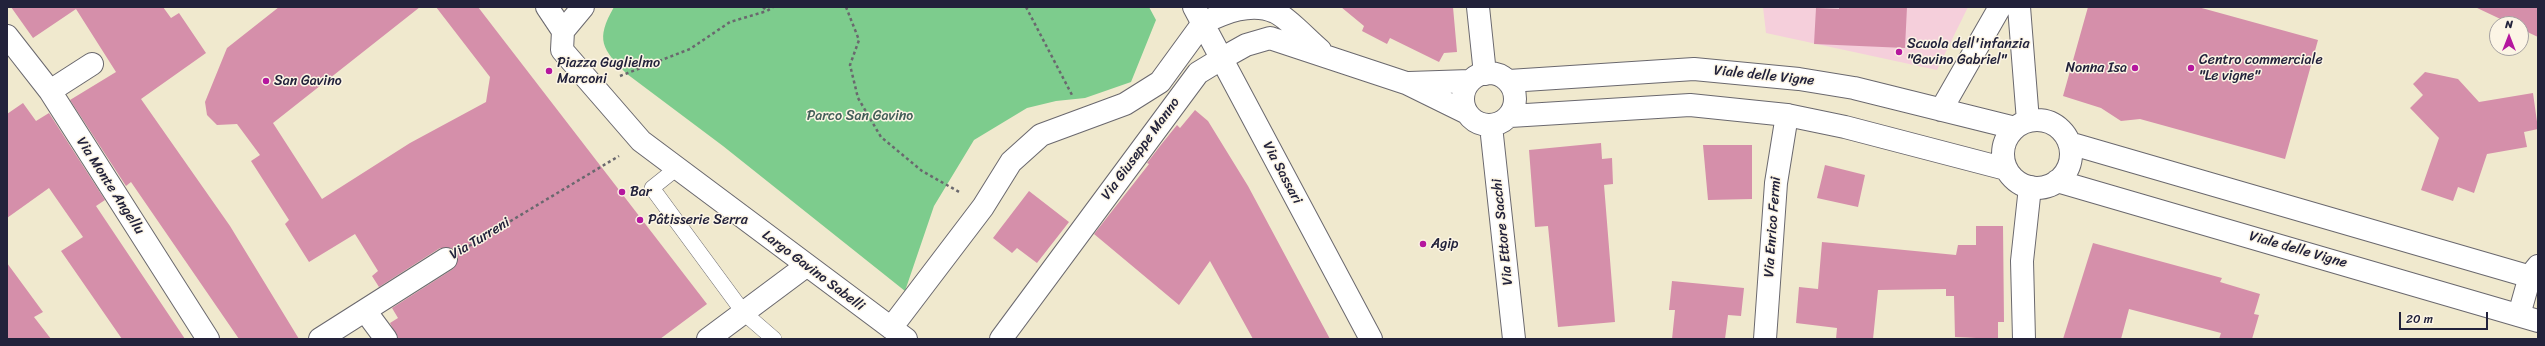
<!DOCTYPE html>
<html>
<head>
<meta charset="utf-8">
<style>
	body { margin:0 }
	#map { position:relative; width:2545px; height:346px; overflow:hidden; background:#f0e9ce; font-family:Sriracha,sans-serif }
	canvas { display:block }
	.frame { position:absolute; inset:0; border:8px solid #22223b; pointer-events:none }
	.north { position:absolute; left:2489px; top:16px; width:40px; height:40px; box-sizing:border-box; background:#fcf5e5; border:1px solid #a5a1a1; border-radius:50%; rotate:0deg; font-size:11px; font-weight:700; line-height:16px; text-align:center; color:#22223b }
	.north::after { content:''; display:block; margin:auto; width:14px; height:18px; background:#b5179e; clip-path:polygon(50% 0,100% 100%,50% 72%,0 100%) }
	.scale { position:absolute; left:2399px; top:312px; width:89px; height:18px; box-sizing:border-box; border:2px solid #22223b; border-top:0; padding-left:5px; font-size:12px; line-height:14px; white-space:nowrap; color:#22223b; -webkit-text-stroke:3px #fcf5e5; paint-order:stroke }
</style>
</head>
<body>
<div id="map">
<canvas width="2545" height="346"></canvas>
<div class="frame"></div>
<div class="north">N</div>
<div class="scale">20 m</div>
</div>
<script>
const ctx = document.querySelector('canvas').getContext('2d');
ctx.lineJoin = 'round';
function paint(path, color) { ctx.fillStyle = color; ctx.fill(path, 'evenodd'); }
function trace(path, color, width, dash) { ctx.strokeStyle = color; ctx.lineWidth = width; ctx.lineCap = dash ? 'butt' : 'round'; ctx.setLineDash(dash || []); ctx.stroke(path); }
function write(font, color, halo, rows, align = 'center') {
  ctx.font = font + ' Sriracha,sans-serif'; ctx.lineWidth = 3; ctx.setLineDash([]); ctx.textBaseline = 'middle'; ctx.strokeStyle = halo; ctx.fillStyle = color; for (const [text, x, y, turn = 0] of rows) {
    ctx.save(); ctx.translate(x, y); ctx.rotate((+turn || 0) * Math.PI / 180); ctx.textAlign = isNaN(turn) ? turn : align; if (halo) ctx.strokeText(text, 0, 0); ctx.fillText(text, 0, 0); ctx.restore();
  }
}
const built = new Path2D(`
	M1763 7H1968L1937 70 1766 33Z`);
const green = new Path2D(`
	M614 7H1149L1156 20 1131 82 1085 98 1056 101 1027 108 974 140 934 206 905 291 723 146 627 74C602 49 595 40 614 7Z`);
const building = new Path2D(`
	M11 7H163L171 18 179 13 206 53 141 99 230 226 299 339H239L131 182 126 186 70 100 116 72 76 9 33 38Z
	M279 7H420L273 123 322 199 410 143 486 102 490 77 436 7H478L707 304 660 339H398L390 323 398 318 392 308 453 269 458 259 456 252 451 248H440L379 287 372 276 378 271 355 234 309 262 285 224 289 220 251 161 260 155 237 124 217 125 207 115 205 102 227 48Z
	M1341 7H1453L1457 52 1444 53 1439 62 1390 38 1387 44 1362 31 1364 26Z
	M1839 7H1907L1905 48 1814 44 1816 8 1839 9Z
	M2088 7H2198L2318 40 2285 159 2140 119 2121 121 2101 108 2063 96Z
	M2475 7H2538V37L2521 29V24H2511Z
	M2425 72 2458 79 2479 102 2533 93 2538 129 2524 132 2527 147 2487 154 2474 193 2458 187 2453 201 2421 190 2439 138 2410 108 2423 95 2413 84Z
	M23 103 36 121 49 113 105 200 96 206 185 339H122L61 251 83 237 49 188 7 218V114Z
	M1195 110 1208 121 1248 186 1330 339H1253L1210 261 1179 305 1094 234 1149 164 1147 163 1160 146 1177 125 1180 128Z
	M1601 143 1602 159 1612 158 1613 184 1604 185 1615 322 1558 327 1548 226 1535 227 1529 150Z
	M1703 145H1752V199L1708 200Z
	M1825 165 1865 175 1858 207 1817 198Z
	M1029 191 1069 222 1037 263 1017 248 1012 253 993 238Z
	M1976 226H2003L2004 322H1998V339L1955 337 1954 296H1946V289L1878 290 1873 339H1836L1837 328 1796 323 1799 287 1818 289 1822 242 1956 255 1958 245H1976Z
	M2093 243 2222 278 2220 282 2260 294 2254 314 2259 315 2252 339H2219L2221 333 2129 309 2121 339H2063Z
	M7 263 43 312 34 317 51 339H7Z
	M1672 281 1744 288 1741 316 1728 315 1725 339H1672L1675 310H1669Z`);
const path = new Path2D(`
	M763 7 767 11 773 7
	M846 7 859 40 850 65 858 98 881 137 922 171 961 193
	M1026 7 1072 95
	M620 76 690 49 730 22 767 11
	M469 246 619 156`);
const lane = new Path2D(`
	M677 168 652 188 744 313 774 339`);
const street = new Path2D(`
	M547 7 563 31
	M563 31 562 50 641 141 906 339
	M563 31 583 7
	M7 36 50 91 208 339
	M50 91 92 64
	M366 312 386 339
	M2519 315 2530 276 2538 266
	M891 328 983 207 1011 162 1041 135 1125 104 1160 82 1203 23
	M320 339 446 259
	M708 339 806 266
	M1001 339 1198 73 1221 59
	M1765 339 1776 183 1787 115
	M2024 339 2022 261 2030 187`);
const secondary = new Path2D(`
	M1194 7 1371 339
	M1478 7 1485 74
	M2019 7 2028 121
	M1203 23C1224 13 1251 1 1275 12 1287 17 1309 41 1320 50
	M1221 59 1246 45 1270 38 1406 83 1467 113
	M1463 99a26 26 0 1 1 52 0a26 26 0 1 1-52 0Z
	M1509 81 1694 69 1799 79 1854 88 2015 128
	M1409 83 1470 81
	M1941 110 2000 7
	M1510 116 1690 105 1787 115 1845 127 2006 169
	M2003 154a34 34 0 1 1 68 0a34 34 0 1 1-68 0Z
	M1491 126 1514 339
	M2069 143 2538 279
	M2057 181 2538 321`);
const markers = [
	[1899,52,4,"#b5179e"],
	[2135,68,4,"#b5179e"],
	[2191,68,4,"#b5179e"],
	[549,71,4,"#b5179e"],
	[266,81,4,"#b5179e"],
	[622,192,4,"#b5179e"],
	[640,220,4,"#b5179e"],
	[1423,244,4,"#b5179e"]
];
const poiNames = [
	["Scuola dell'infanzia",1907,44],
	["\"Gavino Gabriel\"",1907,60],
	["Centro commerciale",2199,60],
	["\"Le vigne\"",2199,76],
	["Piazza Guglielmo",557,63],
	["Marconi",557,79],
	["Nonna Isa",2127,68,"right"],
	["San Gavino",274,81],
	["Bar",630,192],
	["Pâtisserie Serra",648,220],
	["Agip",1431,244]
];
const streetNames = [
	["Viale delle Vigne",1764,76,6],
	["Via Giuseppe Manno",1141,149,-54],
	["Via Sassari",1282,173,62],
	["Via Monte Angellu",110,186,57],
	["Via Enrico Fermi",1773,227,-86],
	["Via Ettore Sacchi",1503,232,-96],
	["Via Turreni",480,239,-31],
	["Viale delle Vigne",2298,250,16],
	["Largo Gavino Sabelli",813,271,37]
];
const parkNames = [
	["Parco San Gavino",860,116]
];
paint(built, '#f5cfdb');
paint(green, '#7dcc8d');
paint(building, '#d58faa');
trace(lane, '#6a686e', 16);
trace(street, '#6a686e', 24);
trace(secondary, '#6a686e', 24);
trace(path, '#6a686e', 2.5, [3, 3]);
trace(lane, '#fff', 15);
trace(street, '#fff', 22);
trace(secondary, '#fff', 22);
for (const [x, y, r, color] of markers) { const dot = new Path2D(); dot.arc(x, y, r, 0, 2 * Math.PI); ctx.fillStyle = color; ctx.fill(dot); trace(dot, '#fcf5e5', 1.5); }
write('14px', '#22223b', '#fcf5e5', poiNames, 'left');
write('14px', '#22223b', '#fcf5e5', streetNames);
write('14px', '#425e58', '#fcf5e5', parkNames);
</script>
</body>
</html>
